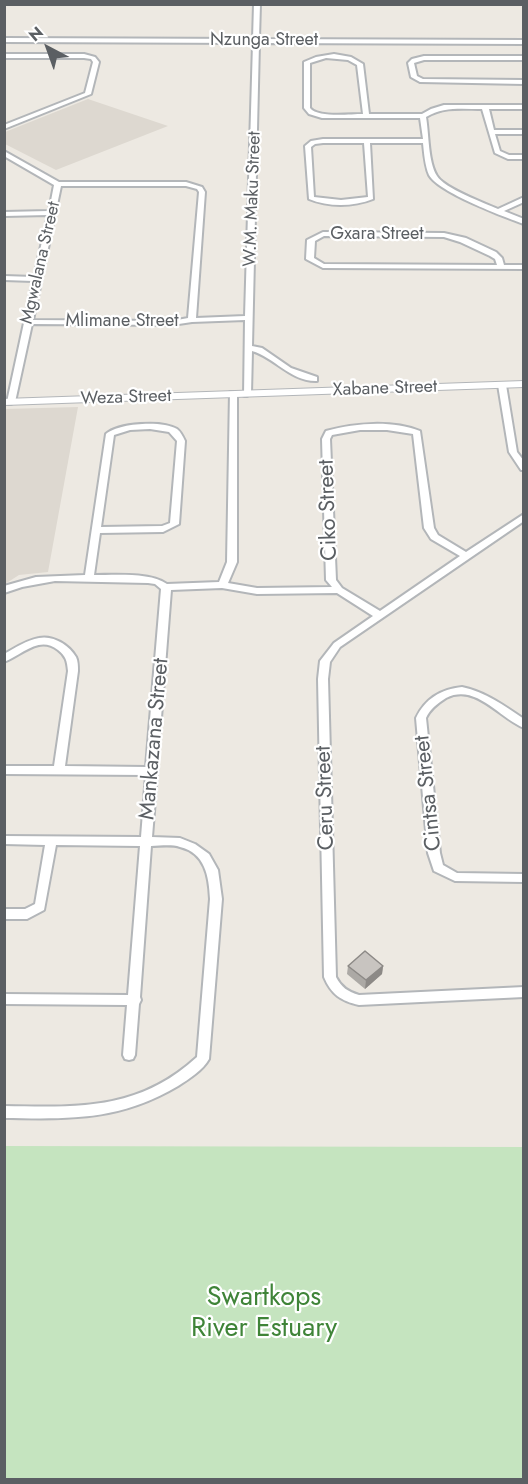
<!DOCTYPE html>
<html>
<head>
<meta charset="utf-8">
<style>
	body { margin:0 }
	#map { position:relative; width:528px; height:1484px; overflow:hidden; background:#ede9e2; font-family:Jost,sans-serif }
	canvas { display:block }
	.frame { position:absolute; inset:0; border:6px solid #5b5f63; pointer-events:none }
	.north { position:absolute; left:18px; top:18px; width:60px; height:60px; -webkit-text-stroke:4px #fff; paint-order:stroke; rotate:319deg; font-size:16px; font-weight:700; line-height:24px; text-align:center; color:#5b5f63 }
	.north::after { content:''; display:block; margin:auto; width:21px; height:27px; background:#5b5f63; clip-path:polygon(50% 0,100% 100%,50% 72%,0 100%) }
</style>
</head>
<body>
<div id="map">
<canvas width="528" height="1484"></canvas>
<div class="frame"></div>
<div class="north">N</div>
</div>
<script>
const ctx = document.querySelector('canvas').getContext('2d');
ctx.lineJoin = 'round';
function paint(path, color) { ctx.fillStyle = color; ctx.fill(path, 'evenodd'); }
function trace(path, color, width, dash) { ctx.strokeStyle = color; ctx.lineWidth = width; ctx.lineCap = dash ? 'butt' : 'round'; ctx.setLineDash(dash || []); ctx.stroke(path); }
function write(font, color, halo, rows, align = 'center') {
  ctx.font = font + ' Jost,sans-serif'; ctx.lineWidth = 4.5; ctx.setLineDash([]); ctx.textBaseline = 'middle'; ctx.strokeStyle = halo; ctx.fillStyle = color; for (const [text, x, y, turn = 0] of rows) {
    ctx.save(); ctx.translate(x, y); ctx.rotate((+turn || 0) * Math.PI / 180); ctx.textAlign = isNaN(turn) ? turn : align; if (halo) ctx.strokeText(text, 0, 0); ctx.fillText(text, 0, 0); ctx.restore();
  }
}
const education = new Path2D(`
	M88 99 168 126 56 170 5 144V132Z
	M78 407 48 572 19 575 5 584V409Z`);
const green = new Path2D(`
	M5 1146 523 1147V1479H5Z`);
const minor = new Path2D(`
	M254 4H260L259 39 524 40V44L259 43 252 346 262 348 291 368 317 377V381C291 382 274 357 252 351L251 394 247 396H244L245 320 192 322 172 325 32 324 15 402 11 404H8L7 402 33 281 4 280V276L34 277 48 215 4 216V212L49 211 54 185 4 156V151L59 182H186L202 187 205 192 196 318 245 316 253 43 4 42V38L253 39ZM61 186H186L197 189 199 192 188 318 172 321 33 320Z
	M4 54H84L95 57 99 62 91 94 4 129V125L85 93 93 62 91 59 84 58H4Z
	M334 54 351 57 363 64 369 114H422L431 109 444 105H524V109H489L494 130H524V134H495L500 151 509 155H524V159H508L495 153 482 109C463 109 444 106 426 117 429 134 428 162 437 176 444 188 484 203 498 209L524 197V202L504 211 524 219V224C504 217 438 192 429 175 425 166 424 153 423 143H370L373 199C353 207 328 207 309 199L305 146 311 141 323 139H423L420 118H322L309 114 304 108V62L316 57ZM326 58 348 60 357 65 363 114C349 114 318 118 310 108V63ZM323 143H364L368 197 341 200 314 197 311 147 315 144Z
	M424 56H524V60H424L414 63 417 76 423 79 524 80V84L420 82 411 77 408 63 412 59Z
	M323 232 444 233 466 238 496 252 502 258 504 265H524V269L323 268 306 259 307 240ZM324 236 444 237 460 242 490 256 495 259 497 265 324 264 314 258 315 241Z
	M499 383H502L506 385 517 452 524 461V470H521L509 452 498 385Z
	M230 392H233L237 394V562L228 583 257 588 332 587 326 580 322 439 326 431C355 423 392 420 420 431L434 528 438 535 466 552 524 514V521L340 647 330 662 328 679 336 977C341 987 348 992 359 995L524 987V997L359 1005C341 1001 331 994 324 977L318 679 320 661 334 643 373 616 337 593 257 594 222 588 171 590 157 769 158 771 157 774 152 837 180 838 195 844 209 854 218 870 222 899 209 1059C203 1070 189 1079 178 1086 119 1121 70 1119 4 1118V1106C79 1107 138 1111 197 1057L210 899C209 876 205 853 180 847 171 844 160 846 151 846L140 997 141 1000 139 1004 135 1055 133 1059 129 1060 125 1059 123 1055 127 1005 4 1004V994L128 995 140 846 56 845 44 910 27 919H4V909H25L35 904 45 845 4 844V836L141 837 146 775 4 774V766H54L68 671C67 661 66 656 58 650 39 635 22 655 4 662V654C15 648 27 640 39 638 53 635 69 645 76 657 78 661 78 666 78 671L65 766 146 767 161 589 155 584 148 583 55 581 22 587 4 593V586L36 577 85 575 106 434C118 423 162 420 177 429 181 432 183 437 185 441L179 524 163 532 100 533 94 575C114 575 151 572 167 584L219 582 227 562ZM150 429 169 432 177 441 170 523 162 526 101 527 114 435 130 430ZM360 430H387L413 434 424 528 431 539 460 556 380 611 342 588 336 580 330 439 332 435Z
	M462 687C486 692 503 705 524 719V728C499 718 476 683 446 698 438 703 430 709 426 718L440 853 443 865 457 873 524 874V882L455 881 434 871 428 853 416 718C425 699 441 689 462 687Z`);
const tertiary = new Path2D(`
	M524 381V387L4 405V399Z`);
const wall = new Path2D(`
	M348 966H383L382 974 365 989 347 974Z`);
const shadedWall = new Path2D(`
	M383 966 382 974 365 989 366 980Z`);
const building = new Path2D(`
	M365 951 383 966 366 980 348 966Z`);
const farStreetnames = [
	["Nzunga Street",264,41],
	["W.M. Maku Street",253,199,-88],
	["Gxara Street",377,235],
	["Mgwalana Street",41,263,-77],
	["Mlimane Street",122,322],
	["Xabane Street",385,389,-2],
	["Weza Street",126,398,-2]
];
const streetNames = [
	["Ciko Street",329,510,-92],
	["Mankazana Street",155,739,-85],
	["Cintsa Street",429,793,-96],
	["Ceru Street",326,798,-92]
];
const nearParknames = [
	["Swartkops",264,1298],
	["River Estuary",264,1329]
];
paint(education, '#ddd8d0');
paint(green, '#c5e4bf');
trace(minor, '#b3b6b9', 4);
trace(tertiary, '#b3b6b9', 2);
paint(minor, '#fff');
paint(tertiary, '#fff');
paint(wall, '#aca9a5');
paint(shadedWall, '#8c8986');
paint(building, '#c8c4c0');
trace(building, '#8c8986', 1.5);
write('18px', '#5b5f63', '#fff', farStreetnames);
write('22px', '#5b5f63', '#fff', streetNames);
write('27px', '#3f8438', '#fff', nearParknames);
</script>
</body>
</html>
